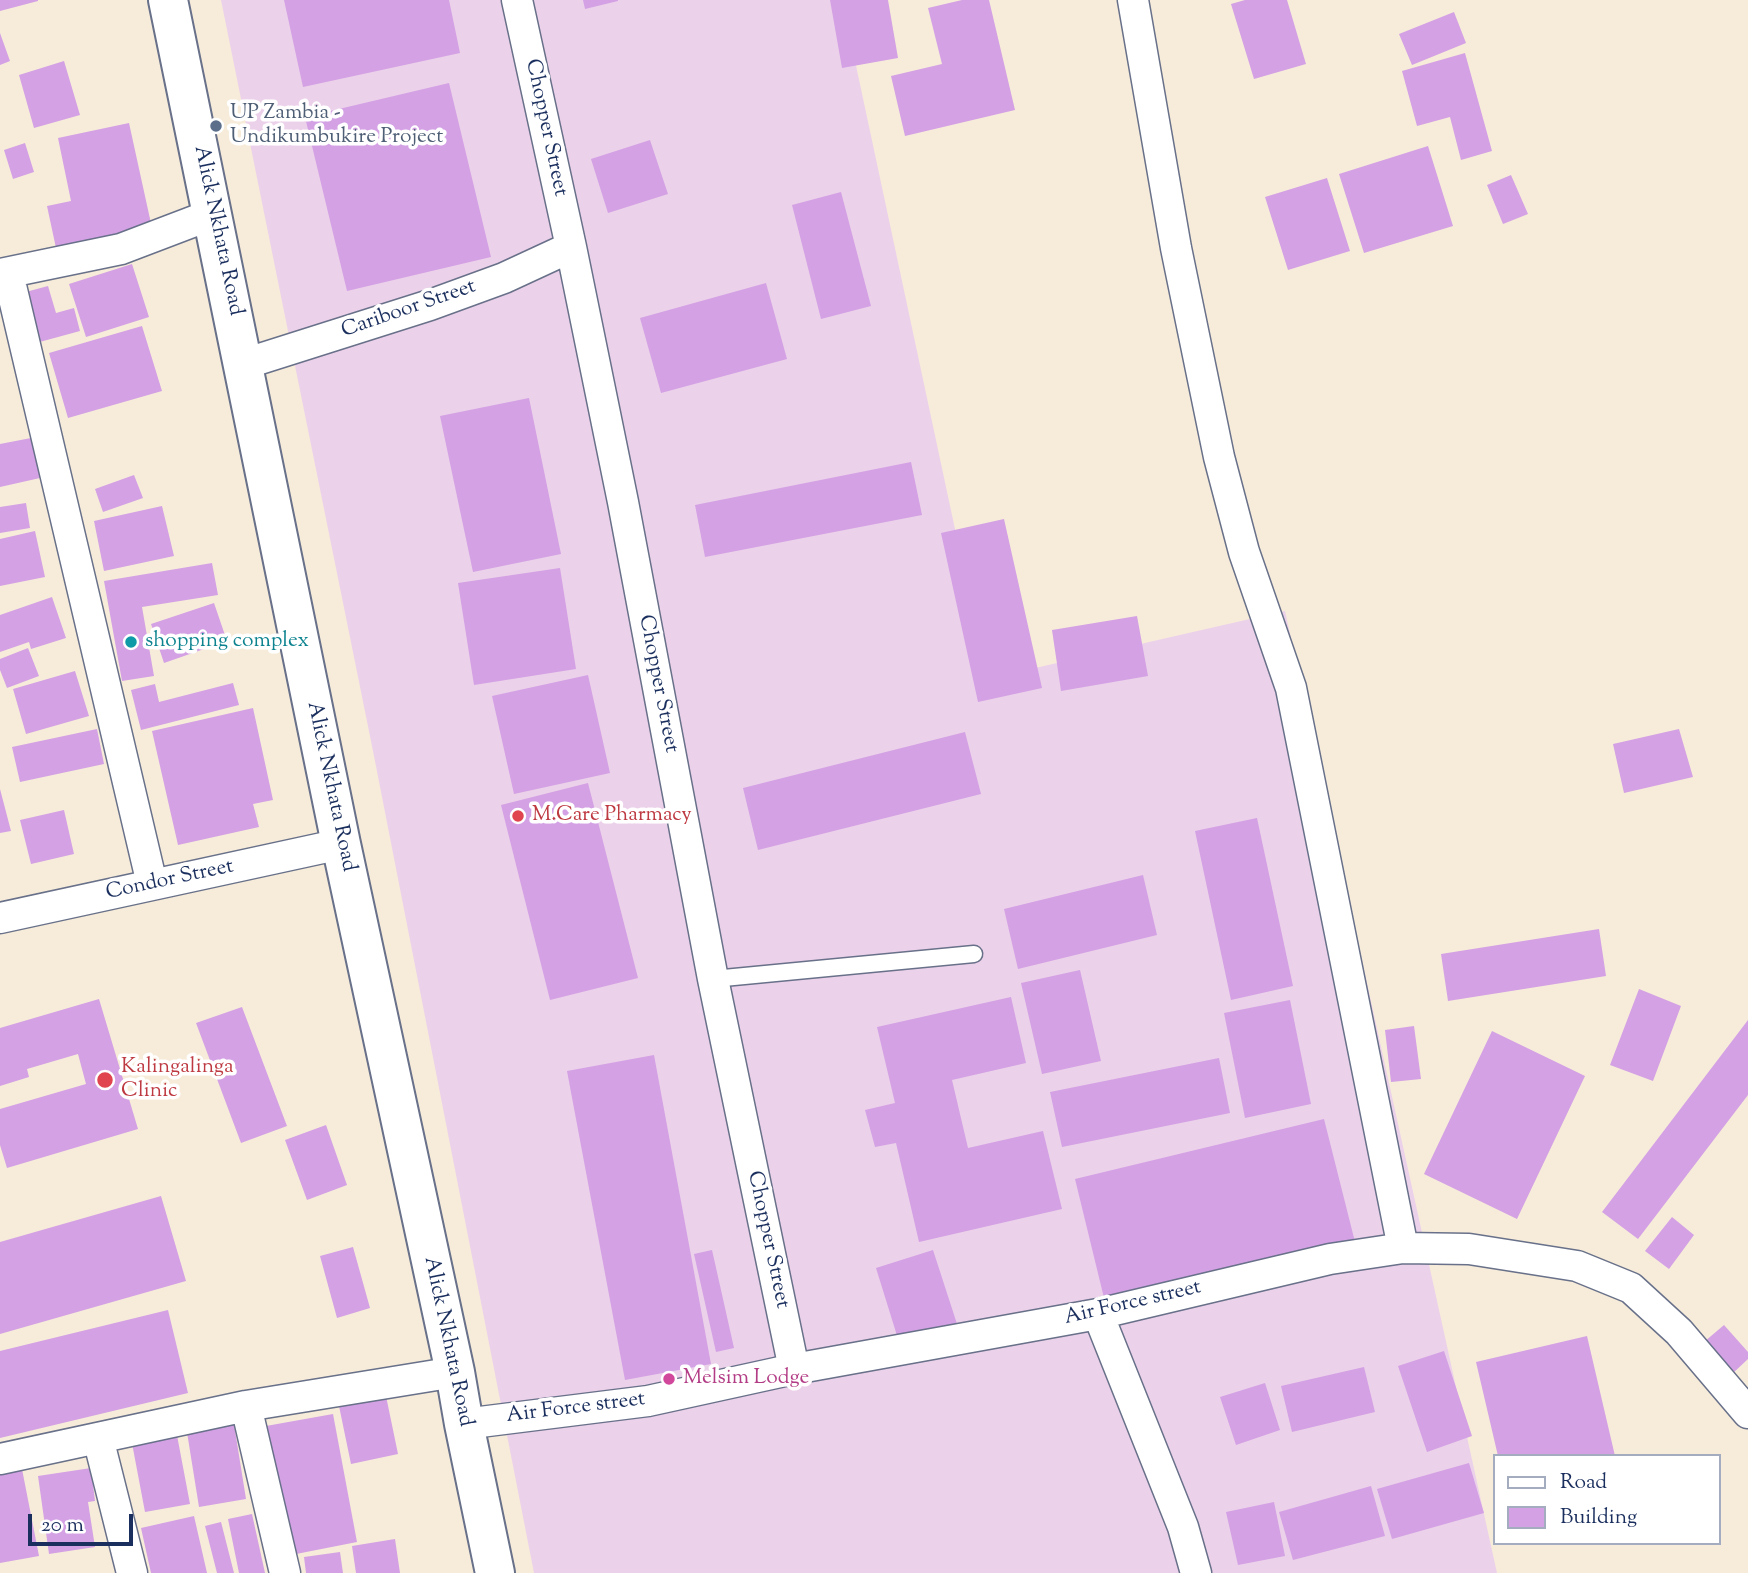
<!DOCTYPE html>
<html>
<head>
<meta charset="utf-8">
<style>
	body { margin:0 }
	#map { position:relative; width:1748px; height:1573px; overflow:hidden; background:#f7ecda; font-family:"Sorts Mill Goudy",serif }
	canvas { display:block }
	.legend { position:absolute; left:1493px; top:1454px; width:228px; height:91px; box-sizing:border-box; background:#fff; border:2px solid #a4acbf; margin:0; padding:9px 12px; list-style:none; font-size:21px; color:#1b2f5e }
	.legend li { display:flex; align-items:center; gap:14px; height:35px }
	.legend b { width:35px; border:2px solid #a4acbf }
	.scale { position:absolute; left:28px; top:1514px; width:105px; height:32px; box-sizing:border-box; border:4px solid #1b2f5e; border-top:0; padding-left:9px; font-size:21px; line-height:24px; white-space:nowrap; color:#1b2f5e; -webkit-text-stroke:5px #fff; paint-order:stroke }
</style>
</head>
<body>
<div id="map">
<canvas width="1748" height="1573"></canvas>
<ul class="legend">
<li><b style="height:9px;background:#fff"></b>Road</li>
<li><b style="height:19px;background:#d3a1e4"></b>Building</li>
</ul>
<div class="scale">20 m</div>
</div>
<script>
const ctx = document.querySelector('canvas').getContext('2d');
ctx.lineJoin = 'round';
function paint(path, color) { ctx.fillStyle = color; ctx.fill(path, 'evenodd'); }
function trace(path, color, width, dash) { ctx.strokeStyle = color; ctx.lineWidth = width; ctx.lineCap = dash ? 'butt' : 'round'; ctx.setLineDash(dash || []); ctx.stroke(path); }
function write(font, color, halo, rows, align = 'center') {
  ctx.font = font + ' "Sorts Mill Goudy",serif'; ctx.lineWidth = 7; ctx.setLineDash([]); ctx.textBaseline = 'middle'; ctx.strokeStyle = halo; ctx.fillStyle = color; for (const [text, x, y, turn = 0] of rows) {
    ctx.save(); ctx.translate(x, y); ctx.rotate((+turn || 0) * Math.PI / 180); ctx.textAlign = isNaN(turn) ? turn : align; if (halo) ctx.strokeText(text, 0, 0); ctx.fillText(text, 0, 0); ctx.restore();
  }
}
const built = new Path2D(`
	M221 0H842L987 679 1285 611 1497 1573H534L373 751Z`);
const building = new Path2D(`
	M0 0H38V1L0 11Z
	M284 0H449L460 53 303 87Z
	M583 0H618V1L585 9Z
	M830 0H888L898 58 842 68Z
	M962 0H989L1015 110 905 136 891 76 942 64 928 8Z
	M1245 0H1287L1306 64 1254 79 1231 4Z
	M1454 12 1466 43 1412 65 1399 34Z
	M0 33 10 61 0 65Z
	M1465 53 1492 151 1461 160 1450 117 1417 126 1402 71Z
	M64 61 80 115 34 128 19 75Z
	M449 83 491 257 347 291 305 117Z
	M129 123 152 228 56 248 47 206 71 201 58 138Z
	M650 140 668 194 608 213 591 159Z
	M25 143 34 172 13 179 4 150Z
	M1428 146 1453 226 1364 253 1339 174Z
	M1511 175 1528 214 1503 224 1487 185Z
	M1327 178 1350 251 1288 270 1265 197Z
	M841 192 871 306 821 319 792 205Z
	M132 264 149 317 86 337 69 284Z
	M766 283 787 359 661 393 640 318Z
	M48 286 56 313 74 308 80 331 36 343 22 293Z
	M142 326 162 391 68 418 49 353Z
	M529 398 561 554 473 572 440 416Z
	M31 438 40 478 0 487V444Z
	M911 462 922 515 705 557 695 505Z
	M134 475 143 498 103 512 95 489Z
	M26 503 30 528 0 533V507Z
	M162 506 174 556 104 571 94 521Z
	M1004 519 1042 688 978 702 941 533Z
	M35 531 45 577 0 586V539Z
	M212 563 218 595 142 607 154 676 122 681 104 581Z
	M560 568 576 669 474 685 458 583Z
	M52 597 66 638 31 649 29 642 0 652V615Z
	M214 603 227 641 164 663 151 624Z
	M1137 616 1148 676 1061 691 1052 630Z
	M28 648 39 676 7 688 0 670V659Z
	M75 671 89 716 26 734 13 689Z
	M588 675 610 773 514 794 492 696Z
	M233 683 239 705 141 730 131 690 155 684 159 702Z
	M253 708 273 800 253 804 259 827 178 845 152 731Z
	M97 729 104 764 20 782 12 747Z
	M1679 729 1693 777 1624 793 1613 744Z
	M965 732 981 794 758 850 743 788Z
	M588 783 638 978 550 1000 501 805Z
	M0 789 11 831 0 833Z
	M64 810 74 854 31 864 20 820Z
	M1257 818 1293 986 1231 1000 1195 831Z
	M1143 875 1157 935 1018 969 1004 909Z
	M1599 929 1606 976 1448 1001 1441 954Z
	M1080 970 1101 1061 1042 1074 1021 983Z
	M1639 989 1681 1006 1653 1081 1610 1065Z
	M1011 997 1026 1063 952 1080 968 1148 1043 1131 1062 1209 919 1242 896 1143 875 1147 865 1110 895 1103 877 1027Z
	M99 999 138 1129 7 1168 0 1145V1109L86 1084 78 1054 27 1069 29 1077 0 1086V1028Z
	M1290 1000 1311 1104 1245 1118 1224 1013Z
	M242 1007 287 1126 241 1143 196 1023Z
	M1748 1020V1095L1638 1239 1602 1212Z
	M1414 1026 1421 1079 1391 1082 1385 1030Z
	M1492 1031 1585 1076 1517 1219 1424 1174Z
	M654 1055 711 1364 625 1380 567 1071Z
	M1219 1058 1230 1113 1062 1147 1050 1092Z
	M1324 1119 1355 1242 1105 1302 1075 1179Z
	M326 1125 347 1185 307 1200 285 1140Z
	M161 1196 186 1281 0 1334V1242Z
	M1672 1217 1694 1235 1669 1269 1645 1251Z
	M353 1247 370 1308 337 1318 320 1256Z
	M712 1250 734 1348 716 1352 694 1254Z
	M933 1250 957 1324 899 1342 876 1268Z
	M168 1310 188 1393 0 1438V1351Z
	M1724 1325 1748 1352V1359L1732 1374 1704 1342Z
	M1587 1336 1615 1456H1498L1476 1362Z
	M1444 1351 1472 1436 1427 1452 1398 1366Z
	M1364 1367 1375 1412 1292 1432 1281 1386Z
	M1265 1383 1280 1430 1236 1445 1220 1397Z
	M386 1396 398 1454 351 1464 339 1406Z
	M333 1414 357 1542 291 1555 266 1426Z
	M233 1418 246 1499 199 1507 186 1426Z
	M176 1430 190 1504 145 1512 131 1438Z
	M1469 1463 1484 1513 1392 1539 1377 1489Z
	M91 1468 95 1501 88 1502 95 1547 49 1554 38 1476Z
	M22 1469 39 1556 0 1563V1473Z
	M1371 1486 1385 1536 1293 1560 1279 1512Z
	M1274 1502 1285 1556 1238 1565 1226 1512Z
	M252 1514 265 1573H239L228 1519Z
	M194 1516 207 1573H151L141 1528Z
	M221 1522 234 1573H217L205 1526Z
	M395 1539 400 1573H356L352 1546Z
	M340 1552 343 1573H306L304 1557Z`);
const service = new Path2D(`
	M713 979 974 954`);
const minor = new Path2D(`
	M517 0 571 247 623 502 713 979 794 1369
	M1133 0 1176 248 1219 457 1244 552 1291 688 1403 1248
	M8 273 152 884
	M0 274 121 249 213 214
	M244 364 430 305 504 278 571 247
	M0 918 341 844
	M1098 1314 1183 1527 1196 1573
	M246 1406 285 1573
	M464 1424 648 1401 794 1369 1098 1314 1330 1259 1403 1248 1469 1249 1577 1266 1631 1288 1679 1332 1748 1413
	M98 1438 132 1573
	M0 1459 246 1406 455 1372`);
const secondary = new Path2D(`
	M168 0 341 844 455 1372 464 1424 495 1573`);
const markers = [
	[216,126,7,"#5c6f8a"],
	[131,642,7,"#0f9aa8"],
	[518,816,7,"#e0444e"],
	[105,1080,9,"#e0444e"],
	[669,1379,7,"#d1479c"]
];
const serviceNames = [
	["UP Zambia -",230,114],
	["Undikumbukire Project",230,138]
];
const streetNames = [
	["Chopper Street",545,128,78],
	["Alick Nkhata Road",217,231,78],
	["Cariboor Street",409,310,-19],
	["Chopper Street",657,684,79],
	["Alick Nkhata Road",330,787,78],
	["Condor Street",170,881,-12],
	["Chopper Street",767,1240,78],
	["Air Force street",1133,1304,-13],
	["Alick Nkhata Road",447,1342,78],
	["Air Force street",576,1409,-7]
];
const cultureNames = [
	["shopping complex",145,642]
];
const healthNames = [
	["M.Care Pharmacy",532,816],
	["Kalingalinga",121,1068],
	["Clinic",121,1092]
];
const hotelNames = [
	["Melsim Lodge",683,1379]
];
paint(built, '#ecd1ea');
paint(building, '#d3a1e4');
trace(service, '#687189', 19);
trace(minor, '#687189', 33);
trace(secondary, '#687189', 42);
trace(service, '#fff', 16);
trace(minor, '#fff', 30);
trace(secondary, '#fff', 38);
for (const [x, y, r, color] of markers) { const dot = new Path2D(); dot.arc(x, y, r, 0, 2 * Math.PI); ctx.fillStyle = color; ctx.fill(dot); trace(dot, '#fff', 2.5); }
write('21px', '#4e5e75', '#fff', serviceNames, 'left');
write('21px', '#1b2f5e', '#fff', streetNames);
write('21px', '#0d838f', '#fff', cultureNames, 'left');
write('21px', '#be3a42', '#fff', healthNames, 'left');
write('21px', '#b23c85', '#fff', hotelNames, 'left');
</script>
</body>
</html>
